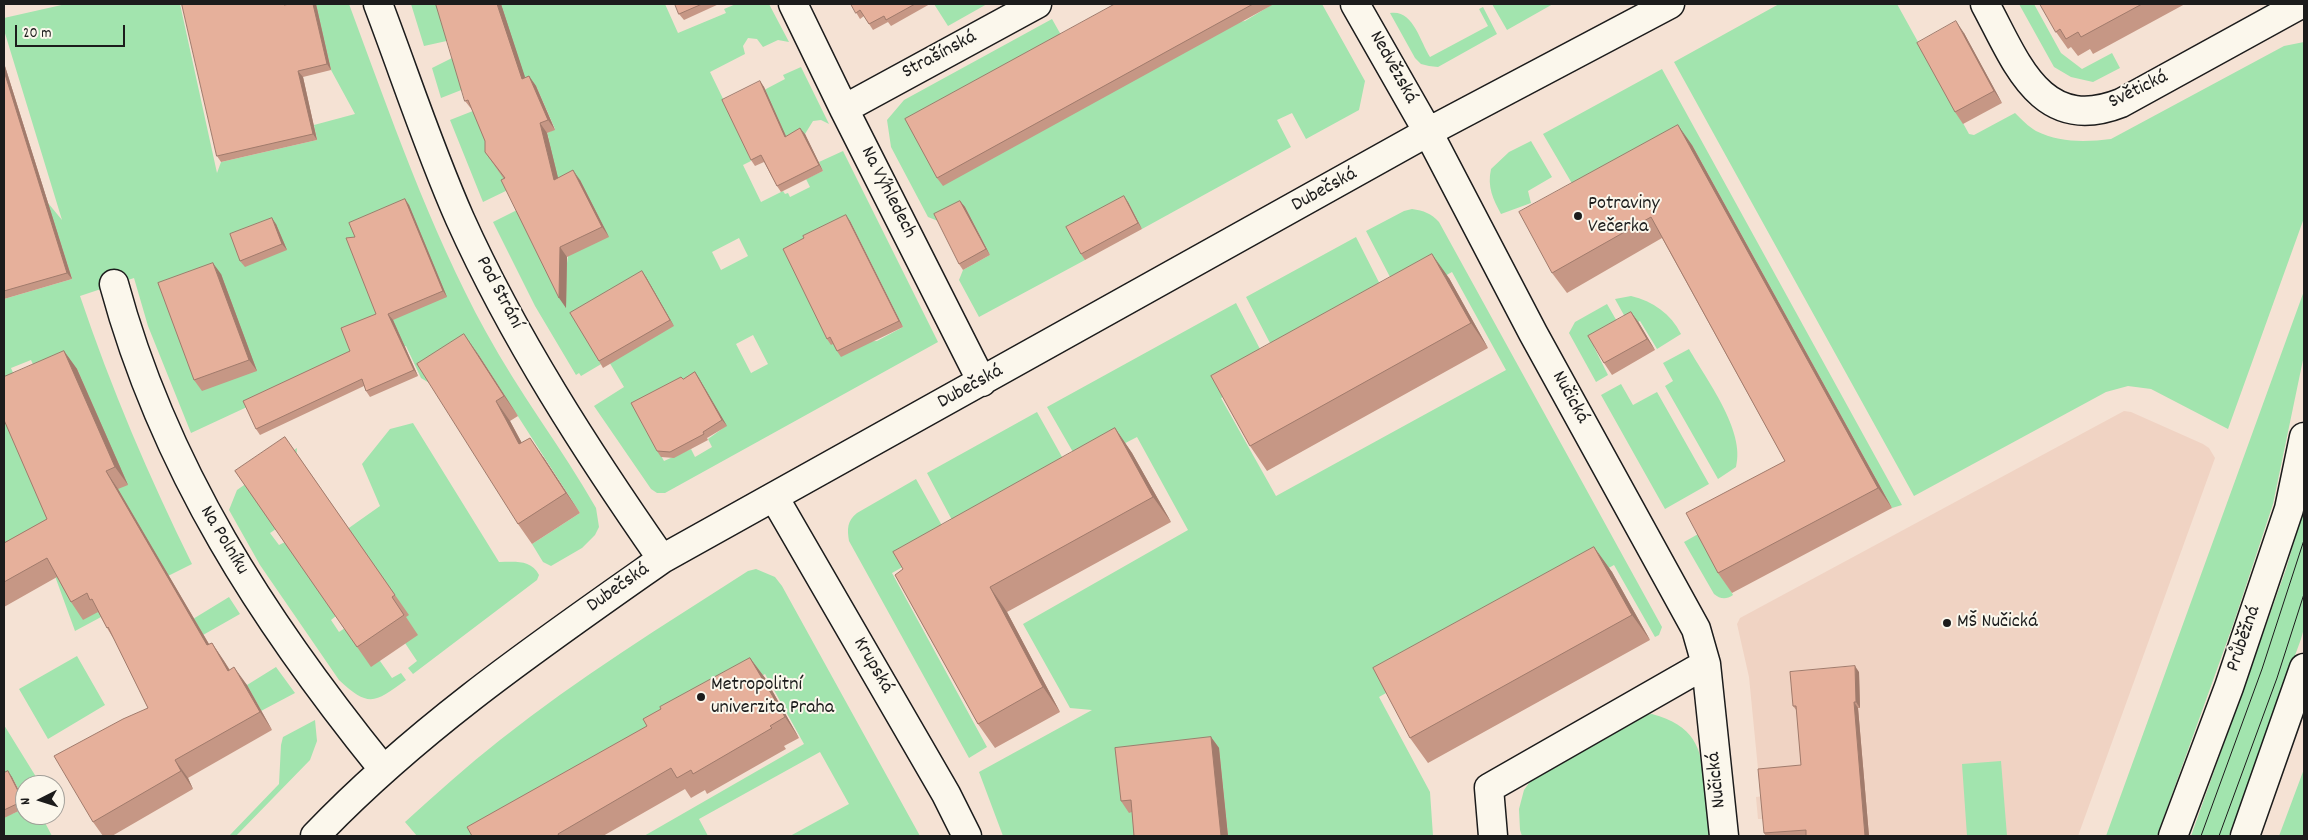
<!DOCTYPE html>
<html>
<head>
<meta charset="utf-8">
<style>
	body { margin:0 }
	#map { position:relative; width:2308px; height:840px; overflow:hidden; background:#f5e2d4; font-family:Dekko,sans-serif }
	canvas { display:block }
	.frame { position:absolute; inset:0; border:5px solid #1c1c1c; pointer-events:none }
	.north { position:absolute; left:15px; top:775px; width:50px; height:50px; box-sizing:border-box; background:#fbf7ec; border:1px solid #a29f99; border-radius:50%; rotate:265deg; font-size:14px; font-weight:700; line-height:20px; text-align:center; color:#1c1c1c }
	.north::after { content:''; display:block; margin:auto; width:18px; height:22px; background:#1c1c1c; clip-path:polygon(50% 0,100% 100%,50% 72%,0 100%) }
	.scale { position:absolute; left:15px; top:25px; width:110px; height:22px; box-sizing:border-box; border:2px solid #1c1c1c; border-top:0; padding-left:6px; font-size:15px; line-height:18px; white-space:nowrap; color:#1c1c1c; -webkit-text-stroke:4px #fbf7ec; paint-order:stroke }
</style>
</head>
<body>
<div id="map">
<canvas width="2308" height="840"></canvas>
<div class="frame"></div>
<div class="north">N</div>
<div class="scale">20 m</div>
</div>
<script>
const ctx = document.querySelector('canvas').getContext('2d');
ctx.lineJoin = 'round';
function paint(path, color) { ctx.fillStyle = color; ctx.fill(path, 'evenodd'); }
function trace(path, color, width, dash) { ctx.strokeStyle = color; ctx.lineWidth = width; ctx.lineCap = dash ? 'butt' : 'round'; ctx.setLineDash(dash || []); ctx.stroke(path); }
function write(font, color, halo, rows, align = 'center') {
  ctx.font = font + ' Dekko,sans-serif'; ctx.lineWidth = 4; ctx.setLineDash([]); ctx.textBaseline = 'middle'; ctx.strokeStyle = halo; ctx.fillStyle = color; for (const [text, x, y, turn = 0] of rows) {
    ctx.save(); ctx.translate(x, y); ctx.rotate((+turn || 0) * Math.PI / 180); ctx.textAlign = isNaN(turn) ? turn : align; if (halo) ctx.strokeText(text, 0, 0); ctx.fillText(text, 0, 0); ctx.restore();
  }
}
const built = new Path2D(`
	M2124 411 2131 412 2203 444 2209 448 2215 458 2078 836H1768L1766 819H1758L1756 797 1764 796 1758 769 1749 677 1737 624 1740 618Z`);
const green = new Path2D(`
	M66 4H180L217 173 221 162 317 140 314 125 355 114 331 70 316 5 299 4H349C390 114 429 228 486 332 519 393 562 448 596 508L599 527 595 535 582 548 551 566 543 562 532 544 580 513 478 354 431 384 421 378 406 346 388 355 352 352 247 407 191 433 148 326 134 278 80 296C111 388 149 477 192 564L104 608 116 609 75 631 44 546 4 548V410L127 485 77 369 4 400V299L72 279 58 235 4 251V217L48 203 62 220 4 30V18ZM31 360 39 378 19 387 11 368Z
	M411 4H442L451 40 424 46Z
	M501 4H665L678 33 726 13 724 9 736 4H769L789 42 778 40 763 47 757 39 748 38 743 46 745 54 710 72 728 109 785 79 783 75 801 67 829 124 821 120 813 121 805 134 789 143 785 136 748 154 751 161 743 165 761 202 783 191 785 194 788 193 790 197 810 187 806 179 823 171 819 162 843 151 938 342 665 493H657L651 489 594 406 624 387 608 360 581 376 579 373 576 375 535 306 493 222 523 207 514 187 483 202 450 120 483 107 474 85 441 98 432 68 456 56ZM536 86 555 129 547 133 550 144ZM580 180 567 263 554 269ZM850 221 903 327 877 341 834 343ZM739 238 748 256 721 270 712 252ZM753 335 768 364 751 373 736 344ZM637 413 726 426 708 439 712 447 695 457 691 449 664 461Z
	M934 4H987L948 26Z
	M1273 4H1322L1365 81 1359 110 1306 139 1292 113 1277 120 1291 147 1142 229 1128 202 1085 260 979 317 959 280 963 270 990 255 965 207 938 221 928 217 891 147 887 120 904 100 1052 19 1065 42 1245 21Z
	M1492 4H1553L1507 30Z
	M1779 4H1897L1969 134 1974 135 2015 113C2021 119 2029 127 2036 131 2060 143 2086 142 2111 139L2284 46 2304 42V218L2228 429 2151 389 2128 386 2106 392 1914 496 1674 62Z
	M2019 4H2034L2061 53 2082 69 2112 53 2120 68 2093 82 2071 77 2054 67Z
	M1483 7 1497 34 1438 67 1429 66 1421 64 1415 58 1390 13C1413 9 1420 41 1430 57L1488 26 1479 9Z
	M1662 69 1902 505 1892 508 1692 145 1584 204 1543 134Z
	M1531 141 1552 177 1528 191 1531 203 1501 214C1493 199 1487 187 1491 169L1509 152Z
	M1412 209C1424 211 1431 213 1439 222L1662 627 1659 635 1655 637 1614 565 1379 697 1430 792 1433 836H1228L1219 749 1136 812 1149 836H1003L979 772 1092 710 1070 708 1023 624 1188 530 1137 437 1081 466 1047 407 1236 303 1272 372 1221 398 1276 496 1506 370 1452 272 1402 300 1366 231 1404 211Z
	M1356 237 1391 306 1282 366 1246 297Z
	M2304 291V355L2273 504 2234 622 2157 836H2106Z
	M1631 296C1653 301 1671 314 1681 334L1657 349 1640 321 1630 326 1615 299Z
	M1607 304 1622 330 1594 347 1608 375 1596 382 1569 333 1575 322Z
	M1689 349C1706 379 1746 431 1736 467L1718 479 1665 386 1673 381 1663 363Z
	M1621 384 1633 405 1657 392 1709 484 1665 509 1601 395Z
	M1037 412 1071 473 960 535 927 473Z
	M413 423 499 562C514 562 531 559 539 575L537 580 413 674 408 668 417 661 405 643 406 617 346 530 380 506 362 464 390 429Z
	M297 448 296 459 276 529 270 533 279 545 285 542 336 616 331 620 339 632 345 628 380 661 392 678 401 673 406 680C375 702 370 709 339 680L260 565 229 510 237 490Z
	M916 479 950 540 892 573 987 747 969 758 849 541C847 529 847 521 857 513Z
	M2304 508V628L2301 639 2229 836H2191L2286 569Z
	M1700 533 1733 595C1726 600 1720 599 1714 594L1684 542Z
	M756 569 775 577 782 586 920 836H790L849 804 820 752 699 819 708 836H644L804 744 765 674 654 738 499 836H417L405 822C436 794 467 766 500 740 578 678 664 625 748 571Z
	M229 597 240 614 203 635 193 619Z
	M77 656 105 705 48 739 19 689Z
	M276 667 295 693 261 711 247 685Z
	M1652 714C1694 726 1701 745 1705 785 1707 802 1709 819 1711 836H1522L1520 830 1519 809 1524 790 1536 773 1634 716Z
	M315 720 317 741 310 760 236 836H229L279 784 281 745 283 737Z
	M4 725 38 780 35 785H25V802L12 777 4 781Z
	M2001 761 2007 836H1967L1962 764Z
	M2304 769V836H2279Z
	M4 804 12 814 25 808V815H41L52 836H4Z`);
const minor = new Path2D(`
	M378 4C405 75 429 149 460 219 513 337 588 453 662 559
	M793 4 844 109 982 382
	M1355 4 1428 132 1533 333 1696 629 1706 664 1724 836
	M1985 4C2016 61 2040 135 2121 103L2301 4
	M844 109 1037 4
	M114 284C164 469 264 622 383 769
	M774 497 946 794 967 836
	M315 836C417 729 541 644 662 559L1428 132 1670 4
	M1493 836 1489 788 1706 664`);
const secondary = new Path2D(`
	M2173 836 2229 687 2289 509 2304 437
	M2245 836 2304 668`);
const tram = new Path2D(`
	M2201 836 2262 669 2304 540
	M2219 836 2277 678 2304 594`);
const wall = new Path2D(`
	M182 4H316L331 70 303 77 317 140 221 162 217 156Z
	M501 4 525 78 529 76 536 86 555 130 547 133 558 178 580 180 609 237 567 257 566 308 504 179 485 152V141L473 111 465 101Z
	M675 4H719L684 20 679 14Z
	M851 4H930L891 26 888 22 873 30 864 16 860 19Z
	M1115 4H1274L943 186 937 178Z
	M2040 4H2185L2093 54 2090 49 2078 56 2071 47 2068 49 2056 32Z
	M1964 33 2002 103 1963 124 1955 112Z
	M4 63 72 279 4 299Z
	M760 81 764 87 786 136 805 134 823 171 781 192 777 186 764 162 755 166 751 160Z
	M1692 145 1892 508 1732 593 1718 573 1785 461 1662 238 1567 293 1552 273Z
	M405 199 409 205 447 297 393 320 418 376 370 397 366 391 364 386 260 435 256 429 350 351 376 314 355 237Z
	M960 201 965 207 990 255 963 270 959 264Z
	M1128 202 1142 229 1085 260 1081 254Z
	M850 221 903 327 841 357 837 351 833 344 831 345 827 339Z
	M276 224 287 250 245 267 240 261Z
	M221 274 257 371 202 391 194 380Z
	M646 277 674 326 603 368 599 361Z
	M1449 278 1488 348 1267 471 1250 446Z
	M1631 312 1639 323 1655 350 1612 375 1604 363Z
	M64 351 77 369 128 485 118 489 209 644 212 643 230 670 247 685 272 730 188 778 193 789 112 836H103L93 822 148 708 115 641 107 628 98 612 83 620 71 602 57 577 4 607V543L47 519Z
	M478 354 518 416 510 421 522 443 544 458 580 513 532 544 518 524Z
	M695 372 727 426 707 438 708 440 674 458 661 457 657 451 683 379Z
	M1115 428 1132 453 1171 522 1007 612 1060 712 995 748 978 724 895 575Z
	M285 437 409 615 406 617 418 635 371 667 235 471Z
	M1594 547 1612 572 1650 640 1428 763 1410 738Z
	M750 658 765 678 799 738 784 746 786 749 707 794 705 790 691 798 685 789 603 836H472L647 726Z
	M1859 672 1860 708H1858L1869 836H1766L1764 833 1801 765 1797 711 1793 706Z
	M1211 737 1219 748 1228 836H1134L1132 812 1129 813 1121 801Z
	M4 773 12 777 25 802V808L4 818Z`);
const shadedWall = new Path2D(`
	M313 4H316L331 70 327 64Z
	M497 4H501L529 89 522 79Z
	M1956 21 1964 33 2002 103 1994 91Z
	M4 63 72 279 67 273 4 71Z
	M298 71 303 77 317 140 313 134Z
	M529 76 536 86 555 130 548 120Z
	M760 81 764 87 789 143 785 137Z
	M540 123 547 133 561 190 554 180Z
	M1678 125 1692 145 1892 508 1878 488Z
	M800 128 805 134 823 171 819 165Z
	M573 170 580 180 609 237 602 227Z
	M1124 196 1128 202 1142 229 1138 223Z
	M405 199 409 205 447 297 443 291Z
	M960 201 965 207 990 255 986 249Z
	M846 215 850 221 903 327 899 321Z
	M272 218 276 224 287 250 282 244Z
	M560 247 567 257 566 308 559 298Z
	M1432 254 1449 278 1488 348 1471 323Z
	M213 263 221 274 257 371 249 360Z
	M642 271 646 277 674 326 670 320Z
	M1631 312 1639 323 1655 350 1647 339Z
	M388 314 393 320 418 376 414 370Z
	M464 334 478 354 518 416 504 396Z
	M64 351 77 369 128 485 115 467Z
	M695 372 699 378 727 426 722 420Z
	M496 401 510 421 533 464 519 444Z
	M1115 428 1132 453 1171 522 1153 497Z
	M530 438 544 458 580 513 566 493Z
	M106 471 118 489 220 663 207 645Z
	M1594 547 1612 572 1650 640 1632 615Z
	M990 587 1007 612 1060 712 1043 687Z
	M212 643 224 661 241 689 228 671Z
	M750 658 765 678 799 738 785 717Z
	M1855 666 1859 672 1860 708 1856 702Z
	M234 667 247 685 272 730 260 712Z
	M1854 702 1858 708 1869 836H1865Z
	M1211 737 1219 748 1228 836H1221Z
	M175 760 188 778 193 789 181 771Z
	M8 771 12 777 25 804 23 801Z`);
const building = new Path2D(`
	M182 4H283L284 5 290 4H313L327 64 298 71 313 134 217 156Z
	M436 4H497L522 79 529 76 548 120 540 123 554 180 573 170 602 227 560 247 559 298 501 180 505 178 485 152V141L468 100 465 101Z
	M675 4H702L679 14Z
	M851 4H915L886 20 884 16 869 24 860 10 856 13Z
	M1115 4H1253L937 178 905 119Z
	M2040 4H2142L2081 37 2078 32 2066 39 2060 29 2056 32Z
	M1956 21 1994 91 1955 112 1917 43Z
	M4 71 67 273 4 291Z
	M760 81 785 137 800 128 819 165 777 186 761 155 751 160 722 100Z
	M1678 125 1878 488 1718 573 1686 513 1785 461 1651 217 1552 273 1519 212Z
	M1124 196 1138 223 1081 254 1066 227Z
	M405 199 443 291 388 314 414 370 366 391 362 379 256 429 243 401 350 351 341 328 376 314 346 238 355 237 349 223Z
	M960 201 986 249 959 264 934 214Z
	M846 215 899 321 837 351 830 337 827 339 783 249 804 238 803 236Z
	M272 218 282 244 240 261 230 234Z
	M1432 254 1471 323 1250 446 1211 376Z
	M213 263 249 360 194 380 158 283Z
	M642 271 670 320 599 361 570 313Z
	M1631 312 1647 339 1604 363 1588 336Z
	M464 334 504 396 496 401 519 444 530 438 566 493 518 524 417 364Z
	M64 351 115 467 106 471 207 645 212 643 228 671 234 667 260 712 175 760 181 771 93 822 54 756 123 719 148 708 108 627 107 628 92 599 90 600 87 593 71 602 47 558 4 582V543L47 519 4 420V377Z
	M695 372 722 420 703 432 704 434 670 452 657 451 631 403 681 377 683 379Z
	M1115 428 1153 497 990 587 1043 687 978 724 895 575 903 569 893 552Z
	M285 437 395 595 392 597 404 615 357 647 235 471Z
	M1594 547 1632 615 1410 738 1373 668Z
	M750 658 785 717 770 726 772 728 693 774 691 770 677 778 671 768 558 834 559 836H472L467 827 647 726 643 719 661 709 660 707Z
	M1855 666 1856 702H1854L1865 836H1806V830L1764 833 1758 769 1801 765 1796 706H1793L1790 672Z
	M1211 737 1221 836H1134L1131 800 1121 801 1115 748Z
	M8 771 23 801 4 810V773Z`);
const markers = [
	[1578,216,5,"#1c1c1c"],
	[1947,623,5,"#1c1c1c"],
	[701,697,5,"#1c1c1c"]
];
const streetNames = [
	["Strašínská",940,56,-28],
	["Nedvězská",1392,68,61],
	["Světická",2139,91,-26],
	["Dubečská",1325,191,-29],
	["Na Výhledech",887,193,63],
	["Pod Strání",498,293,62],
	["Dubečská",971,388,-29],
	["Nučická",1569,398,61],
	["Na Polníku",223,541,59],
	["Dubečská",619,589,-35],
	["Průběžná",2245,639,-71],
	["Krupská",872,666,60],
	["Nučická",1718,780,-96]
];
const poiNames = [
	["Potraviny",1588,205],
	["Večerka",1588,228],
	["MŠ Nučická",1957,623],
	["Metropolitní",711,686],
	["univerzita Praha",711,709]
];
paint(built, '#f0d3c3');
paint(green, '#a2e4ae');
trace(minor, '#1c1c1c', 31);
trace(secondary, '#1c1c1c', 31);
trace(minor, '#fbf7ec', 28);
trace(secondary, '#fbf7ec', 28);
trace(tram, '#1c1c1c', 1);
paint(wall, '#c69785');
paint(shadedWall, '#a17b6c');
paint(building, '#e6b09b');
trace(building, '#a17b6c', 1);
for (const [x, y, r, color] of markers) { const dot = new Path2D(); dot.arc(x, y, r, 0, 2 * Math.PI); ctx.fillStyle = color; ctx.fill(dot); trace(dot, '#fbf7ec', 2); }
write('20px', '#1c1c1c', '#fbf7ec', streetNames);
write('20px', '#1c1c1c', '#fbf7ec', poiNames, 'left');
</script>
</body>
</html>
